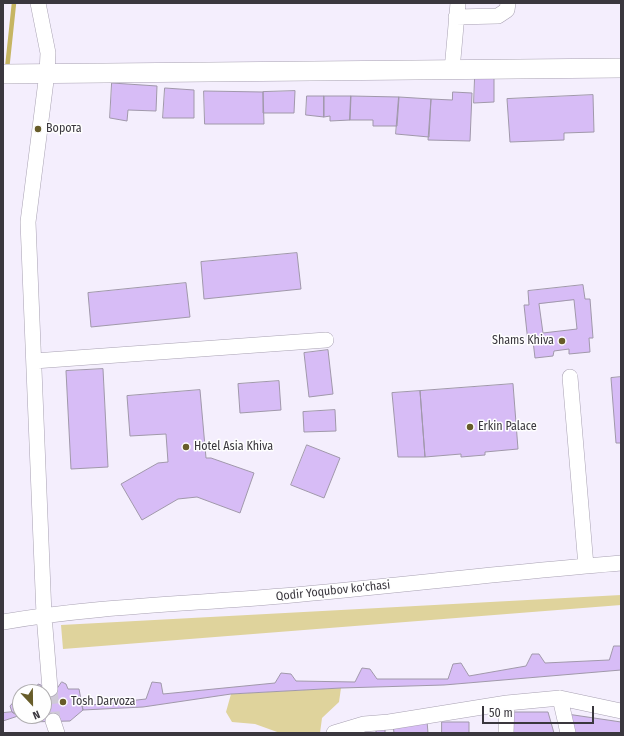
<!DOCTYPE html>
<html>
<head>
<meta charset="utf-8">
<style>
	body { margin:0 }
	#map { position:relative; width:624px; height:736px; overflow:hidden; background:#f4eefd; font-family:"Fira Sans Condensed",sans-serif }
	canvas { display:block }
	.frame { position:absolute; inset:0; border:4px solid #3a373e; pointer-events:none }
	.north { position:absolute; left:12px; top:684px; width:40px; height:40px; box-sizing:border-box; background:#fefefe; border:1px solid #b0aeb1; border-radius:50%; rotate:158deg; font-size:11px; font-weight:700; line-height:16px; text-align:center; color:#3a373e }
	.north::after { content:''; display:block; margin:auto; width:14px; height:18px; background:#675c29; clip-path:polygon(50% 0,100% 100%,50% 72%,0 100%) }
	.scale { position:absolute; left:482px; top:706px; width:112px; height:18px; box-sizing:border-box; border:2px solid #3a373e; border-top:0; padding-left:5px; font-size:12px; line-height:14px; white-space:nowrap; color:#3a373e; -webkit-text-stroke:3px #fefefe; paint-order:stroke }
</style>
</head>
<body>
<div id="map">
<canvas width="624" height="736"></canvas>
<div class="frame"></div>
<div class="north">N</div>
<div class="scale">50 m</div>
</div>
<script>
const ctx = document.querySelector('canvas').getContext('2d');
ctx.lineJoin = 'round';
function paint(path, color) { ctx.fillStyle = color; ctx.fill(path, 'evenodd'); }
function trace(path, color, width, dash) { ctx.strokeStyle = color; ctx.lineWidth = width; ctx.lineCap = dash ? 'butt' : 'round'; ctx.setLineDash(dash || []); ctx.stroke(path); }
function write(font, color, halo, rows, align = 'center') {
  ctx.font = font + ' "Fira Sans Condensed",sans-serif'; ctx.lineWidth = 3; ctx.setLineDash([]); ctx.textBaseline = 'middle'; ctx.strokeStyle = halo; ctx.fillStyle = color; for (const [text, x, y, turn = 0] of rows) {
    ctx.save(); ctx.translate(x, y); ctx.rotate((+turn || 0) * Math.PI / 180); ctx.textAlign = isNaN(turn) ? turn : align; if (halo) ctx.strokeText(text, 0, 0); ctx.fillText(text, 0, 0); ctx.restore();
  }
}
const green = new Path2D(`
	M621 595V605L63 649 61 625Z
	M341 688 339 702 322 718 320 733H280L255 724 232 722 226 712 231 694Z`);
const stream = new Path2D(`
	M7 69 14 3`);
const building = new Path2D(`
	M475 77H494V102L474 103Z
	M112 83 157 86 156 111 128 110 127 121 110 118Z
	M165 88 194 90V118H163Z
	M204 91 263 92 264 124H205Z
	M295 91 294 113H263V92Z
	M453 92 472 93 470 141 428 140 431 99 452 100Z
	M593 95 594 132 564 133V140L510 142 507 99Z
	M307 96H324V117L306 115Z
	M324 96H351L350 120 330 121V116L324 117Z
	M351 96 399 97 397 126H373V120H350Z
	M399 97 431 99 429 137 396 134Z
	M297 253 301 289 204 299 201 262Z
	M186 283 190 317 91 327 88 293Z
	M583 285 585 299H590L593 338H589L590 352 569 354V349L554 351 553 356 535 358 533 341 528 342 524 305H529L528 291ZM574 300 577 329 543 333 539 304Z
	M328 350 333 394 309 397 304 353Z
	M103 369 108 467 71 469 66 371Z
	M621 377V443H616L611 378Z
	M279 381 281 410 240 413 238 384Z
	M513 384 518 449 485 452V455L461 457V454L425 457 420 391Z
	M200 390 206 458H211L254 473 240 513 197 497 178 499 142 520 121 484 158 463 168 462 166 434 130 436 127 396Z
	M420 391 425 457H398L392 393Z
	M335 410 336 431 304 432 303 412Z
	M307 445 340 458 324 498 291 485Z
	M614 646H621V670L444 685 341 688 231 694 143 707 83 710 82 706 146 699 152 682 161 683 163 694 275 683 281 673 291 674 296 681 355 682 362 668 370 669 377 679H448L453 664 461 663 469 676 526 666 532 654H539L545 663 609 660Z
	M62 682 66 684 68 689H79L83 710 70 721 28 722 12 712 10 706 17 698 20 697V716H44V692H35L38 684 41 685 43 690 57 688Z
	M12 712 18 716 3 721V713Z
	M510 712H548L554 733H509Z
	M567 714 621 722V733H572Z
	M427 721 428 733H394L393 725Z
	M442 722H469V733H442Z
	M385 729V733H376V730Z`);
const minorTunnel = new Path2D(`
	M50 689 53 721`);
const minor = new Path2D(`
	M38 3 48 53 47 73 28 222 44 615 50 689
	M456 17 498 16 507 10 508 3
	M452 70 458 3
	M34 361 326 340
	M570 377 586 566
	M3 622C95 606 189 604 282 596 395 586 508 572 621 563
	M560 698 568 733
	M53 721 57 733
	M334 733 364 724 389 722 507 703 560 698 621 711
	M506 733 507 703`);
const major = new Path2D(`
	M3 74 621 68`);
const markers = [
	[38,129,4,"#675c29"],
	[562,341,4,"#675c29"],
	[470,427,4,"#675c29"],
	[186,447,4,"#675c29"],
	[63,702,4,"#675c29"]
];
const poiNames = [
	["Ворота",46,129],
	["Shams Khiva",554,341,"right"],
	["Erkin Palace",478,427],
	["Hotel Asia Khiva",194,447],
	["Tosh Darvoza",71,702]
];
const streetNames = [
	["Qodir Yoqubov ko'chasi",333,591,-6]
];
paint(green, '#dfd39c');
trace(stream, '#c6b562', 4.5);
paint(building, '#d7bcf6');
trace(building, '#a098aa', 1);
trace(minorTunnel, '#cfc9d7', 15, [15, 8]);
trace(minor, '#a8a1b2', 16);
trace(major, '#a8a1b2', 20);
trace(minor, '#fff', 15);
trace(major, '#fff', 19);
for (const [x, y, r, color] of markers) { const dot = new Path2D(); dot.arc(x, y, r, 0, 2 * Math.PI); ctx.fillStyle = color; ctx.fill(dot); trace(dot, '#fefefe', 1.5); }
write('12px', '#3a373e', '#fefefe', poiNames, 'left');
write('12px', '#3a373e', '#fefefe', streetNames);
</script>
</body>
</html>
